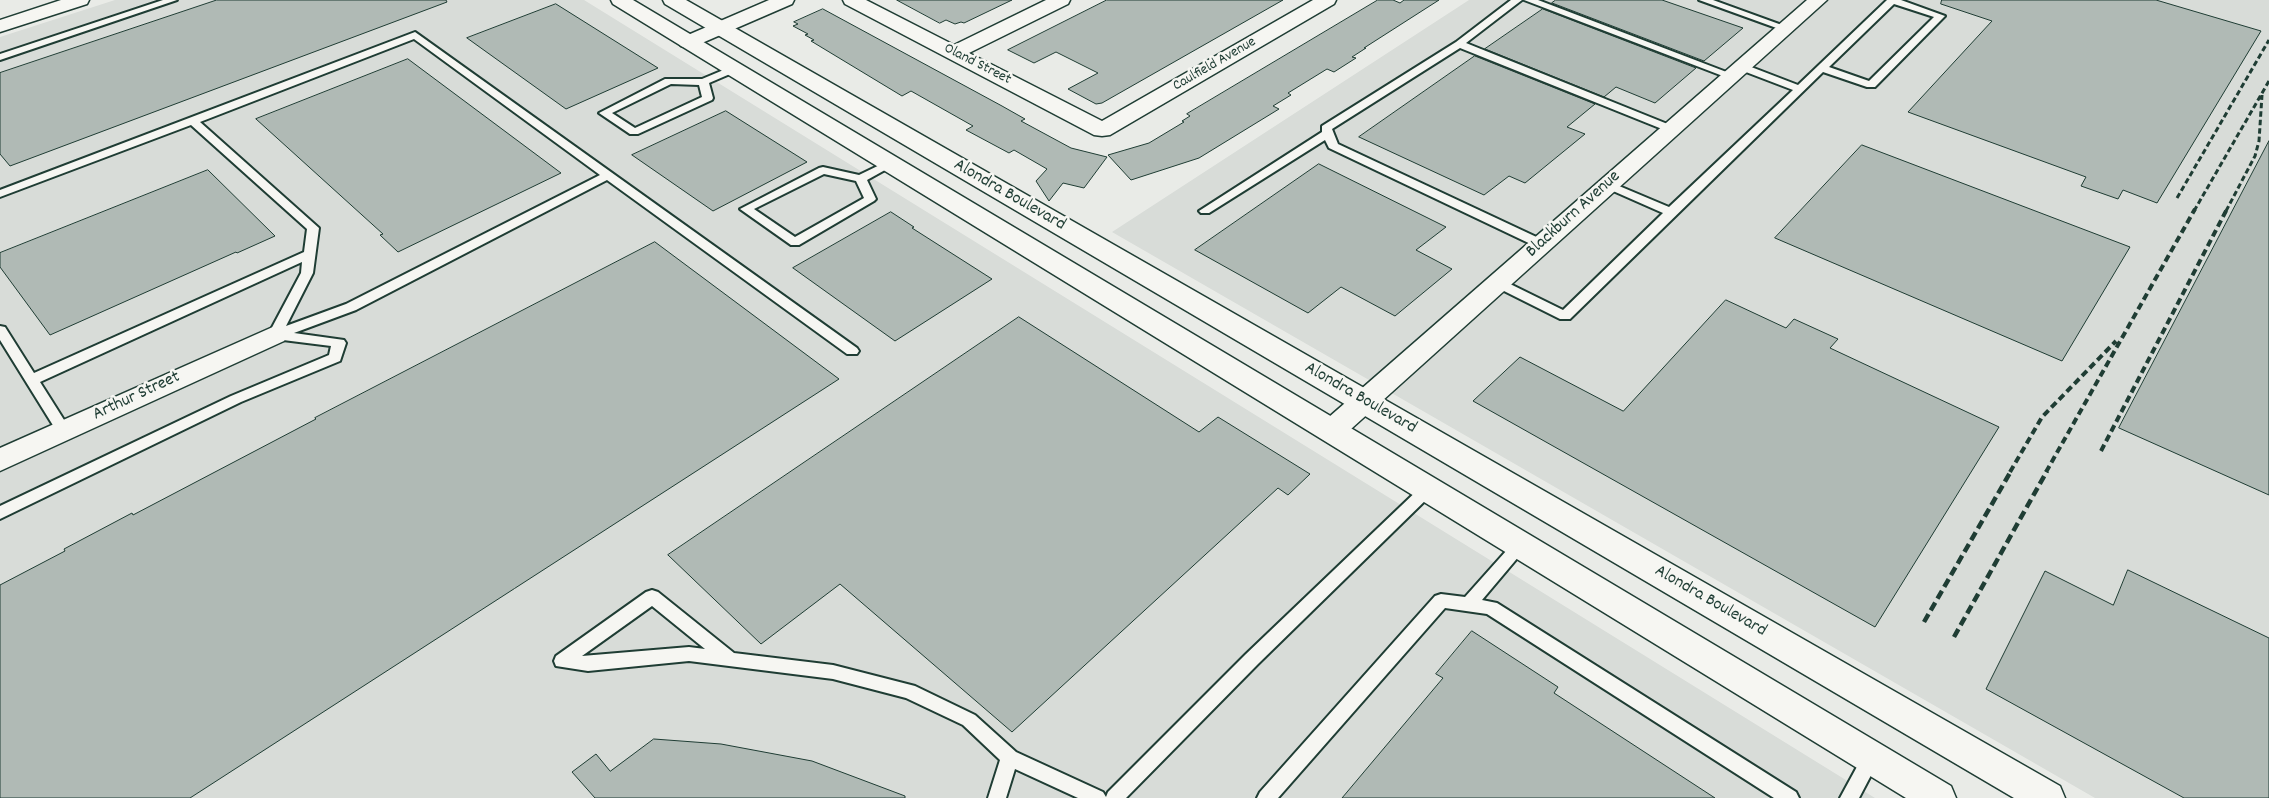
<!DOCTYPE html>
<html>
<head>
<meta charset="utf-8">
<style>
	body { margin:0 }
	canvas { display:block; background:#e9ebe7 }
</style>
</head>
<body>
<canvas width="2269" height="798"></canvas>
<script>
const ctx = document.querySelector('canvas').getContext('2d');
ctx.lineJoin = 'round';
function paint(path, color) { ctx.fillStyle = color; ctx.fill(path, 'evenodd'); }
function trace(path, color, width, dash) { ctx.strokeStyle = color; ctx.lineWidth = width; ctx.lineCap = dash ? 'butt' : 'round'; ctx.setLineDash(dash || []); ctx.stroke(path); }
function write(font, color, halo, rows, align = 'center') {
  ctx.font = font + ' Dekko,sans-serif'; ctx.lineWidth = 5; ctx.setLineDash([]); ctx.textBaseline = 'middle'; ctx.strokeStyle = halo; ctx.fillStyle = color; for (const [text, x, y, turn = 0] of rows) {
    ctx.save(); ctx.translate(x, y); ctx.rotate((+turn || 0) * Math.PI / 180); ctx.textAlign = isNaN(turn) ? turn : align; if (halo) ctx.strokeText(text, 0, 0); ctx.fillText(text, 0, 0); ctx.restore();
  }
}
const built = new Path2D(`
	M115 0H584L1875 798H0V37Z
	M1469 0H2269V798H2095L1112 232Z`);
const building = new Path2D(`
	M217 0H446L447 2 10 166 0 154V73Z
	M897 0H1012L964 23 961 22 955 24 946 20 940 23Z
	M1107 0H1283L1102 103 1096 104 1068 89 1098 73 1056 52 1034 63 1008 50Z
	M1378 0H1393L1400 3 1404 0H1439L1364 48H1366L1352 57 1356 58 1334 72 1327 69 1288 93 1291 95 1273 106 1279 109 1199 158 1131 180 1108 155 1149 143 1184 122 1182 121 1190 116 1187 114Z
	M1556 0H1662L1743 28 1704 61 1552 3Z
	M1942 0H2156L2261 31 2157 203 2123 190 2118 199 2081 186 2086 177 1908 112 1992 21 1941 4Z
	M556 4 658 68 566 109 467 38Z
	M823 9 1002 106 1025 119 1021 121 1071 148 1107 157 1084 188 1063 183 1049 201 1036 181 1047 169 1014 150 1009 153 966 130 973 126 911 91 902 96 811 41 814 40 805 35 808 34 793 26 798 24 794 22Z
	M1543 9 1696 68 1655 103 1616 87 1604 97 1485 49Z
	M1475 56 1595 104 1567 127 1585 134 1525 183 1509 176 1484 195 1359 137Z
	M408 59 561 173 398 252 380 235 383 234 256 119Z
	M726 111 807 162 713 211 632 155Z
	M2269 141V495L2119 428Z
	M1862 145 2130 247 2062 361 1775 238Z
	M1319 164 1446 227 1416 250 1452 269 1395 316 1341 287 1308 313 1195 250Z
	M208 170 275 236 237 253 236 252 50 335 0 267V253Z
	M891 212 914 227 912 228 992 279 895 341 793 268Z
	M655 242 839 379 190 798H0V585L65 551 64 549 132 513 133 515 316 419 315 418Z
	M1726 300 1786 328 1794 319 1838 339 1830 348 1999 427 1875 627 1473 401 1520 357 1623 411Z
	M1019 317 1199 432 1218 417 1310 474 1288 495 1278 488 1012 732 840 584 761 644 668 555Z
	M2128 570 2269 638V798H2184L1986 689 2045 571 2113 605Z
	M1472 631 1558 687 1554 693 1715 798H1342L1443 678 1436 674Z
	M654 739 721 744 812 761 905 796V798H595L572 772 596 754 610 771Z`);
const lane = new Path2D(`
	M163 0H177L0 60V54Z
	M1511 0H1522L1466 43 1675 127V131H1667L1460 48 1332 129 1338 144 1545 241 1547 244 1545 247H1537L1329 148 1325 140 1209 213H1201L1199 211 1322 132V126L1456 42Z
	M1524 0H1538L1737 76 1736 78H1728Z
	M1699 0H1713L1790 28 1788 30H1782Z
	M1887 0H1901L1945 16 1875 87H1867L1823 72 1570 319H1560L1494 286 1492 283 1494 280H1502L1563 310 1663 213 1604 187 1602 185 1604 183H1612L1669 207 1793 90 1738 69V65H1746L1798 85ZM1894 4 1934 17 1869 81 1829 67Z
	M415 32 857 348 859 351 857 354H847L607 180 356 310 294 333 344 340 346 343 340 361 241 402 0 519V506L231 396 329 355 331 346 275 339 268 335 301 273 302 262 40 382 71 431 69 435H59L0 340V326L5 327 34 373 304 252 307 229 191 125 0 197V190ZM414 39 600 175 346 304 286 326 313 273 319 228 200 122Z
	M733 66 737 67V71L709 83 713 98 712 100 638 134H630L599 113 665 79H702ZM671 84 699 85 702 97 635 128 612 113Z
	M890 160 896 163 894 165 867 180 876 199 874 201 799 245H791L740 209 819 168 823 167 859 175ZM824 174 856 181 864 198 795 237 754 209Z
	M1428 483 1433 485 1435 489 1433 493 1258 664 1126 798H1078L1015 769 1006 798H988L1000 760 963 725 906 698 833 679 689 661 588 671 556 666 554 661 556 656 646 592 652 590 658 592 734 653 833 665 915 686 975 715 1016 752 1103 792 1106 797 1108 792 1246 654 1423 485ZM652 606 705 649 689 647 582 656Z
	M1520 539 1525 541 1528 545 1525 549 1482 600 1497 603 1796 792 1799 798H1774L1487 614 1445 608 1278 798H1257L1260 792 1435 596 1441 594 1465 597 1515 541Z
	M1871 750 1877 752 1880 758 1859 798H1840L1865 752Z`);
const street = new Path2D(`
	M769 0H794L792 4 695 46 688 48 681 46 678 42 681 38Z
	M843 0H866L954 45 1046 0H1070L1068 4 969 53 1102 121 1313 0H1336L1334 4 1110 135 1102 136 1094 135 845 4Z
	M1807 0H1827L1341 438 1331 441 1321 438 1317 431 1321 424Z
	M275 326 284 329 288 335 284 341 0 471V448Z`);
const secondary = new Path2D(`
	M61 0H89L87 4 0 32V20Z
	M611 0H633L1951 786 1956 798H1906L613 4Z
	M663 0H686L2060 786 2065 798H2014L665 4Z`);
const railFar2 = new Path2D(`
	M2177 198 2269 40
	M2194 211 2269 81
	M2226 211 2255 156 2259 141 2262 95`);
const railFar1 = new Path2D(`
	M2101 451 2227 209
	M2010 472 2042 417 2116 341
	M2046 472 2195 209`);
const rail = new Path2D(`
	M1924 622 2011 471
	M1954 637 2047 471`);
const farStreetnames = [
	["Oland Street",977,65,27],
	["Caulfield Avenue",1215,65,-30]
];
const streetNames = [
	["Alondra Boulevard",1009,196,30],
	["Blackburn Avenue",1574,215,-42],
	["Arthur Street",137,397,-25],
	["Alondra Boulevard",1360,399,30],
	["Alondra Boulevard",1710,602,30]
];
paint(built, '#d8dcd8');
paint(building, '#b0bab5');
trace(building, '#1f3d34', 1);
trace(lane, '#1f3d34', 4);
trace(street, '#1f3d34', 3);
trace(secondary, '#1f3d34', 3);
paint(lane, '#f6f6f2');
paint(street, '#f6f6f2');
paint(secondary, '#f6f6f2');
trace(railFar2, '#1f3d34', 3, [5.5, 3]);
trace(railFar1, '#1f3d34', 4, [7, 4]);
trace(rail, '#1f3d34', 4.5, [9, 4.5]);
write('15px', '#1f3d34', '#f6f6f2', farStreetnames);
write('18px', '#1f3d34', '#f6f6f2', streetNames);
</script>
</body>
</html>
